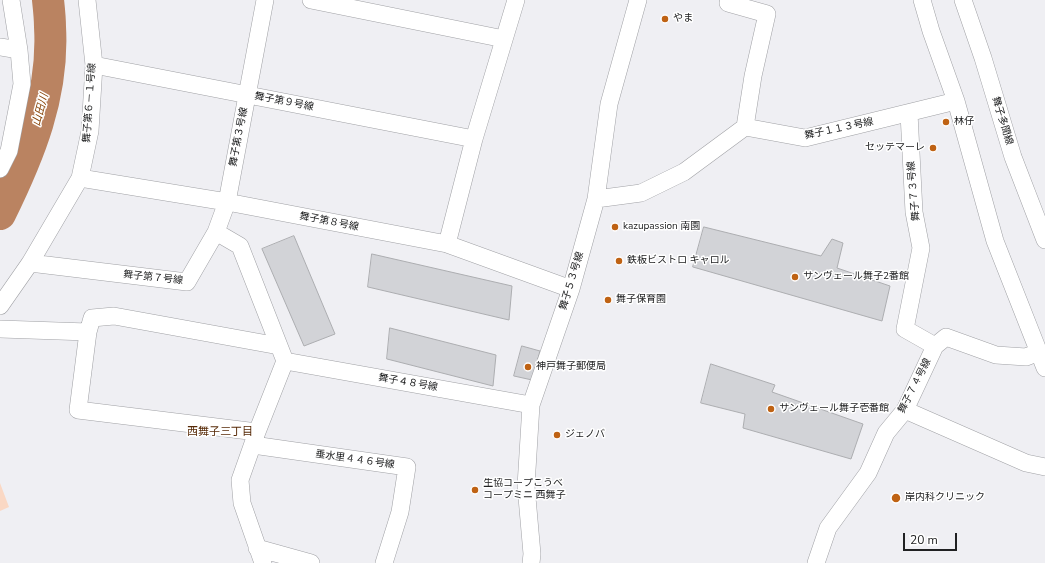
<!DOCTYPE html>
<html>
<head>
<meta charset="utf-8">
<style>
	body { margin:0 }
	#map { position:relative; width:1045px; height:563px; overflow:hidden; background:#efeff3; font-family:"Nunito Sans",sans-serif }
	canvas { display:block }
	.scale { position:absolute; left:903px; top:533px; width:54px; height:18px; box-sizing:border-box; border:2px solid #202122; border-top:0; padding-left:5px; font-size:12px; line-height:14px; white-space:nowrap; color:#202122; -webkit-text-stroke:3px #fff; paint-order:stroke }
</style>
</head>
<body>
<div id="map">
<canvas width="1045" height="563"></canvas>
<div class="scale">20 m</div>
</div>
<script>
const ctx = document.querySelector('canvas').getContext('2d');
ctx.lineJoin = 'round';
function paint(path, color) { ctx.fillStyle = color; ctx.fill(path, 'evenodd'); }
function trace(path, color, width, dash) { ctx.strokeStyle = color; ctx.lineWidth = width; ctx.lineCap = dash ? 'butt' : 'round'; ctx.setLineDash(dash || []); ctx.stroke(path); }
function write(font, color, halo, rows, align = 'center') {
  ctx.font = font + ' "Nunito Sans","Noto Sans JP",sans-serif'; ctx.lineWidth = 3; ctx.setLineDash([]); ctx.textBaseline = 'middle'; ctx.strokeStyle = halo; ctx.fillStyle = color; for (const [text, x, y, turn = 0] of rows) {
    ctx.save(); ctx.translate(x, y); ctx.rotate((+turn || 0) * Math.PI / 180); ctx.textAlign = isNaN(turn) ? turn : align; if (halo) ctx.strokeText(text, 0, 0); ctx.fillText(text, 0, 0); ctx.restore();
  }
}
const green = new Path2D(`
	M0 483 9 507 0 511Z`);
const river = new Path2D(`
	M0 214C29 155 54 95 50 27 50 18 49 9 48 0`);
const building = new Path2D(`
	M704 227 821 256 832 239 843 243 837 268 890 286 882 321 693 267Z
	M294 236 335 334 304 346 262 249Z
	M372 254 512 286 509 320 368 287Z
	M390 328 496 355 493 386 387 359Z
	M522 346 540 351 532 380 514 376Z
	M711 364 775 385 772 392 863 424 851 459 743 428 745 414 701 403Z`);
const minor = new Path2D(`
	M311 0 504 39
	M922 0 931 31 956 101 995 241 1045 368
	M963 0 983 58 1013 157 1045 240
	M728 3 767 14 753 76 745 127
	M0 47 19 50
	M94 65 474 139
	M909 113 914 212 921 248 905 329 935 346
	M0 169 9 151 22 84 19 50 11 0
	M80 178 227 202 447 244 571 289
	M596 199 641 193 684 172 745 127 805 138 956 101
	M216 232 240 246 285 361 531 405
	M447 244 474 139 516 0
	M30 263 187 282 216 232 227 202 265 0
	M0 306 30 263 80 178 90 131 94 65 87 0
	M0 329 88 332
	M905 410 1026 463 1045 467
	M257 432 78 410 88 332 92 318 114 316 279 346
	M253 445 407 467 400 512 384 563
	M257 548 311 563
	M263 563 242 503 240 480 257 432 285 361
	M531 563 532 554 526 486 531 405 571 289 596 199 609 104 638 0
	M816 563 828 528 868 473 886 433 905 410 935 346 946 337 996 355 1026 357 1039 352`);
const markers = [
	[665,19,4,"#bf6213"],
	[946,122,4,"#bf6213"],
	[933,148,4,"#bf6213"],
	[615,227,4,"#bf6213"],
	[619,261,4,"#bf6213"],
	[795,277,4,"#bf6213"],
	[608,300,4,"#bf6213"],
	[528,367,4,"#bf6213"],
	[771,409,4,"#bf6213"],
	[557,435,4,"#bf6213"],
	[475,490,4,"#bf6213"],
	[896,498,5,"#bf6213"]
];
const poiNames = [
	["やま",673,19],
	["林仔",954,122],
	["セッテマーレ",925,148,"right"],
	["kazupassion 南園",623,227],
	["鉄板ビストロ キャロル",627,261],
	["サンヴェール舞子2番館",803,277],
	["舞子保育園",616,300],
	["神戸舞子郵便局",536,367],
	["サンヴェール舞子壱番館",779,409],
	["ジェノバ",565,435],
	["生協コープこうべ",483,484],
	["コープミニ 西舞子",483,496],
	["岸内科クリニック",905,498]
];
const streetNames = [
	["舞子第９号線",284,102,11],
	["舞子第６－１号線",90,103,-86],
	["舞子多聞線",1002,121,73],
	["舞子１１３号線",839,129,-12],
	["舞子第３号線",239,137,-79],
	["舞子７３号線",914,191,-95],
	["舞子第８号線",329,222,11],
	["舞子第７号線",153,278,6],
	["舞子５３号線",572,281,-73],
	["舞子４８号線",408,383,10],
	["舞子７４号線",915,386,-63],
	["垂水里４４６号線",355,460,8]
];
const waterNames = [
	["山田川",41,110,-75]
];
const neighbourhoodNames = [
	["西舞子三丁目",220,432]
];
paint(green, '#fad8c4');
trace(river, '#ba8361', 32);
paint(building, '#d2d3d7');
trace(building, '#acadb0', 1);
trace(minor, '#a0a1a5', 18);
trace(minor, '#fff', 17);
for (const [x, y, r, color] of markers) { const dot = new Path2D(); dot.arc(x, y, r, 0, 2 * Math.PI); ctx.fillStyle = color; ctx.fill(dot); trace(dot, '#fff', 1.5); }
write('10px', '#202122', '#fff', poiNames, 'left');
write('10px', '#202122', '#fff', streetNames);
write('italic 11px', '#874206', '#fff', waterNames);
write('11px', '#572a07', '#fff', neighbourhoodNames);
</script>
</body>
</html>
